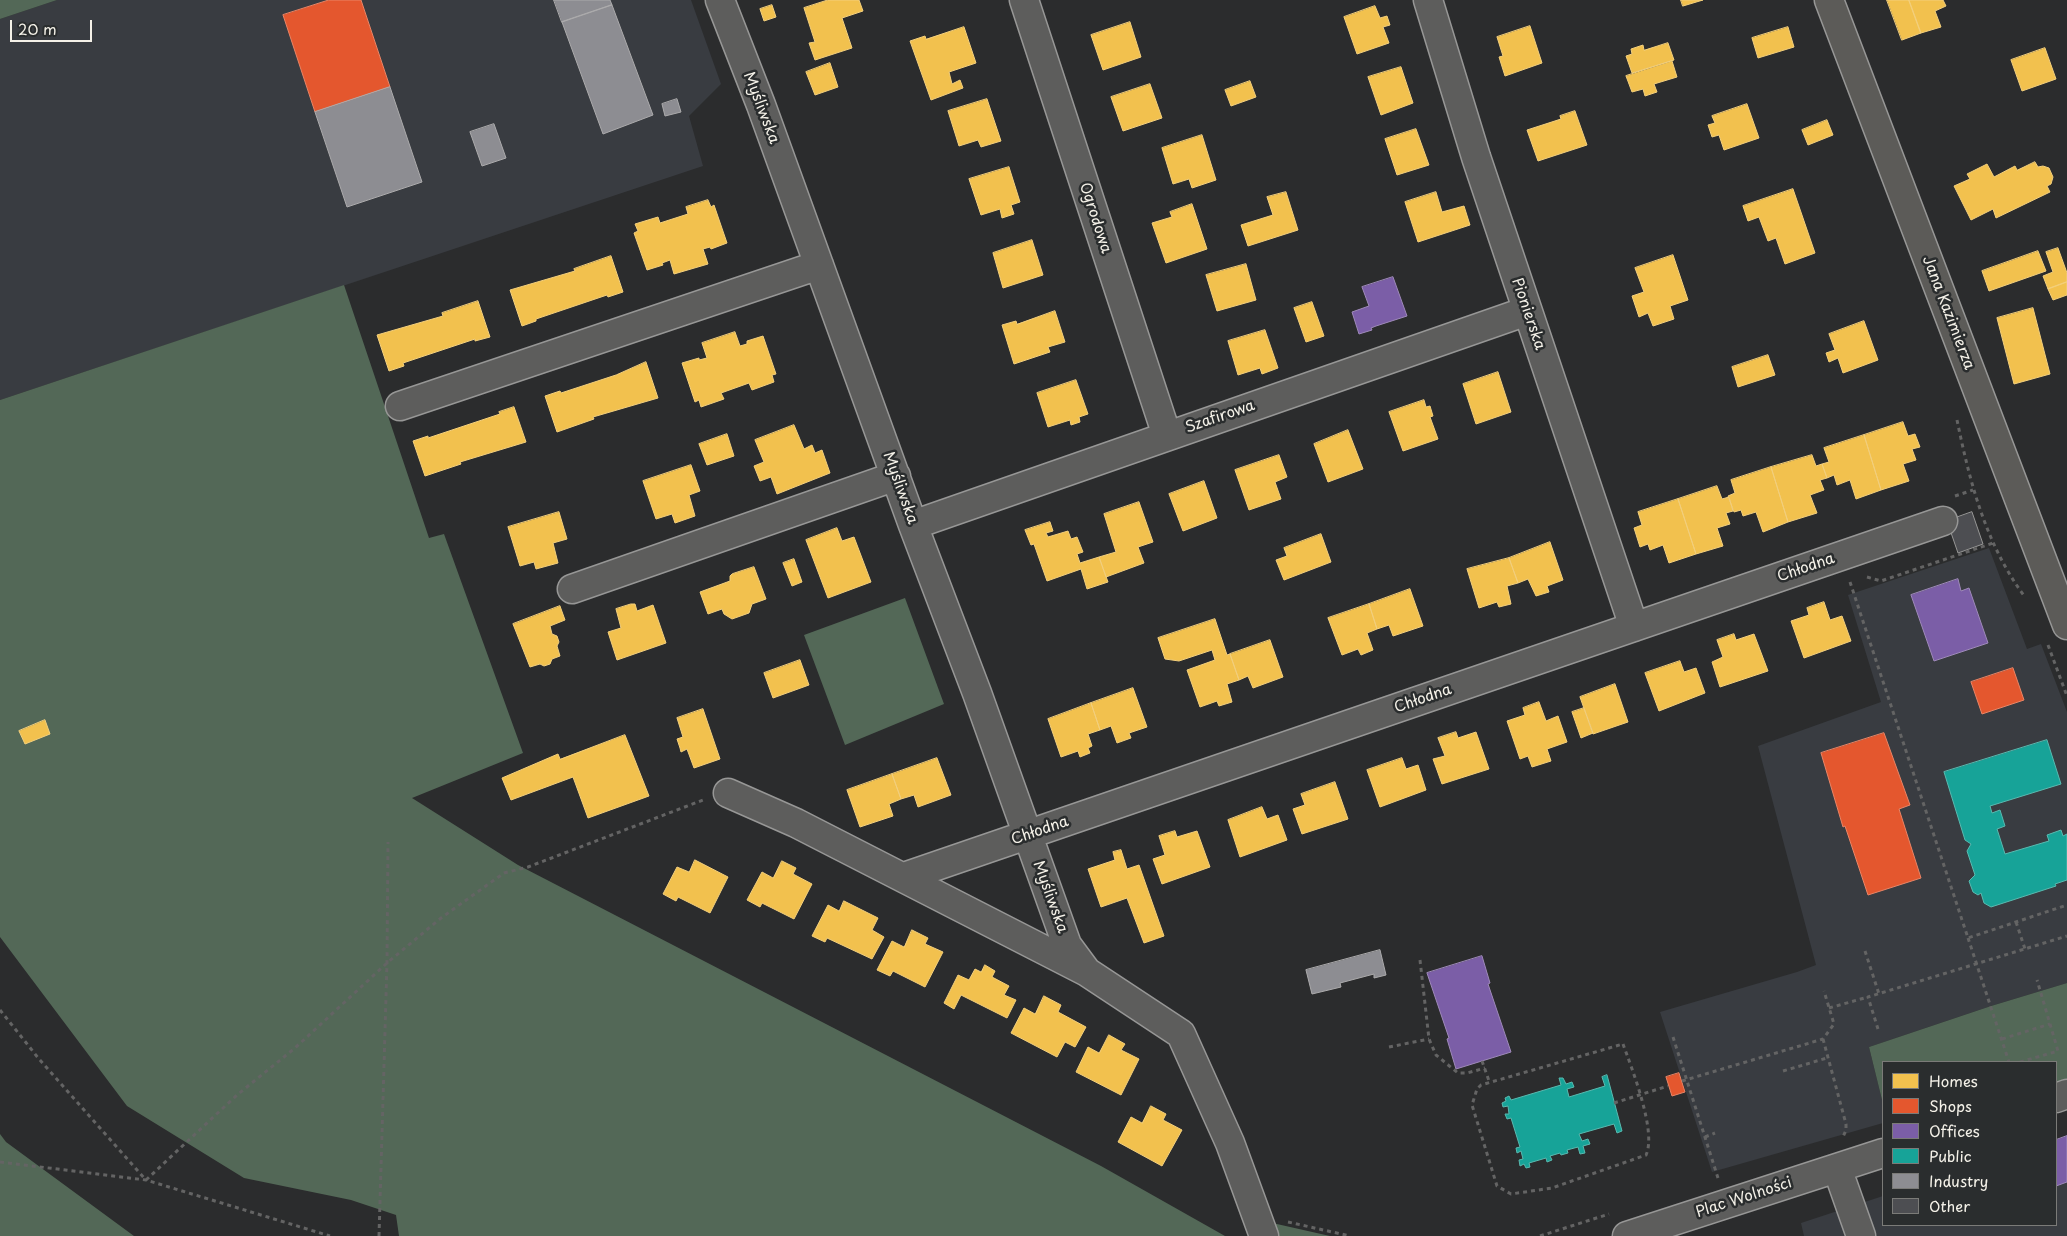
<!DOCTYPE html>
<html>
<head>
<meta charset="utf-8">
<style>
	body { margin:0 }
	#map { position:relative; width:2067px; height:1236px; overflow:hidden; background:#2b2c2d; font-family:"Playpen Sans",sans-serif }
	canvas { display:block }
	.legend { position:absolute; left:1882px; top:1061px; width:175px; height:165px; box-sizing:border-box; background:#2a2d2e; border:1px solid #7b7b78; margin:0; padding:6px 9px; list-style:none; font-size:15px; color:#f4f1e8 }
	.legend li { display:flex; align-items:center; gap:10px; height:25px }
	.legend b { width:25px; border:1px solid #7b7b78 }
	.scale { position:absolute; left:10px; top:20px; width:82px; height:22px; box-sizing:border-box; border:2px solid #f4f1e8; border-top:0; padding-left:6px; font-size:15px; line-height:18px; white-space:nowrap; color:#f4f1e8; -webkit-text-stroke:4px #2a2d2e; paint-order:stroke }
</style>
</head>
<body>
<div id="map">
<canvas width="2067" height="1236"></canvas>
<ul class="legend">
<li><b style="height:14px;background:#f2c14e"></b>Homes</li>
<li><b style="height:14px;background:#e4572e"></b>Shops</li>
<li><b style="height:14px;background:#7b5ea7"></b>Offices</li>
<li><b style="height:14px;background:#17a398"></b>Public</li>
<li><b style="height:14px;background:#8d8d92"></b>Industry</li>
<li><b style="height:14px;background:#4d4e52"></b>Other</li>
</ul>
<div class="scale">20 m</div>
</div>
<script>
const ctx = document.querySelector('canvas').getContext('2d');
ctx.lineJoin = 'round';
function paint(path, color) { ctx.fillStyle = color; ctx.fill(path, 'evenodd'); }
function trace(path, color, width, dash) { ctx.strokeStyle = color; ctx.lineWidth = width; ctx.lineCap = dash ? 'butt' : 'round'; ctx.setLineDash(dash || []); ctx.stroke(path); }
function write(font, color, halo, rows, align = 'center') {
  ctx.font = font + ' "Playpen Sans",sans-serif'; ctx.lineWidth = 5; ctx.setLineDash([]); ctx.textBaseline = 'middle'; ctx.strokeStyle = halo; ctx.fillStyle = color; for (const [text, x, y, turn = 0] of rows) {
    ctx.save(); ctx.translate(x, y); ctx.rotate((+turn || 0) * Math.PI / 180); ctx.textAlign = isNaN(turn) ? turn : align; if (halo) ctx.strokeText(text, 0, 0); ctx.fillText(text, 0, 0); ctx.restore();
  }
}
const built = new Path2D(`
	M57 0H691L721 84 689 116 703 166 0 400V19Z
	M1989 548 2027 649 2041 644 2067 712V983L1991 1006 1869 1047 1883 1104V1123L1712 1172 1660 1012 1797 972 1816 965 1758 746 1881 702 1848 595Z
	M2067 1136V1236H1804L1801 1223 1883 1196V1225H2056V1140Z`);
const green = new Path2D(`
	M0 0H57L0 19Z
	M344 285 429 538 444 534 523 753 412 798 518 865 1101 1166 1225 1236H399L396 1215 351 1200 244 1178 127 1106 0 937V400Z
	M905 598 944 704 845 745 804 635Z
	M2067 983V1081L2056 1085V1062H1883V1104L1869 1047 1991 1006Z
	M0 1134 6 1142 134 1236H0Z
	M1268 1222 1330 1236H1274Z`);
const homes = new Path2D(`
	M828 0H859L863 11 842 18 852 48 815 60 809 43 815 42 804 8Z
	M1681 0H1703L1683 6Z
	M1887 0H1909L1921 33 1902 40Z
	M1909 0H1943L1946 6 1935 11 1941 27 1921 33Z
	M772 5 776 17 764 21 760 9Z
	M1375 6 1380 18 1387 16 1390 25 1383 27 1389 43 1357 54 1344 17Z
	M1130 22 1141 57 1103 70 1091 35Z
	M1530 26 1542 63 1505 76 1499 57 1503 56 1497 37Z
	M964 27 976 63 949 72 952 84 960 80 963 88 931 100 910 41 925 36 926 39Z
	M1788 27 1794 47 1758 58 1752 38Z
	M1668 43 1674 60 1632 73 1626 56 1632 54 1631 49 1643 45 1644 50Z
	M2045 48 2056 79 2022 91 2011 60Z
	M1672 61 1677 77 1654 84 1657 92 1645 96 1643 89 1632 92 1626 76Z
	M830 63 838 87 815 95 806 72Z
	M1401 67 1413 103 1381 115 1368 77Z
	M1250 81 1256 97 1231 106 1225 90Z
	M1150 84 1162 118 1123 131 1111 97Z
	M987 99 1001 141 981 147 978 140 959 146 948 111Z
	M1747 104 1759 138 1724 150 1719 135 1712 137 1708 125 1715 123 1712 116Z
	M1575 111 1587 145 1538 161 1527 130 1561 119 1560 116Z
	M1827 120 1833 135 1808 145 1802 130Z
	M1416 129 1429 165 1397 175 1385 139Z
	M1202 135 1216 180 1192 188 1189 179 1173 184 1162 148Z
	M2035 162 2038 167 2043 166 2049 168 2053 177 2051 184 2047 186 2050 192 1996 218 1993 209 1971 220 1954 186 1970 179 1967 174 1987 164 1994 177 2015 166 2017 170Z
	M1009 167 1020 202 1011 205 1014 214 1002 218 1000 209 981 215 969 179Z
	M1793 189 1815 253 1785 264 1776 238 1768 241 1759 217 1748 221 1743 206Z
	M1286 192 1298 230 1248 246 1241 225 1273 215 1267 197Z
	M1436 192 1442 212 1464 206 1470 225 1418 242 1405 202Z
	M708 200 711 207 714 205 727 243 711 249 710 247 703 249 708 264 674 274 670 260 662 263 663 265 647 270 634 233 638 231 635 224 658 217 660 223 688 214 686 207Z
	M1192 204 1207 249 1166 263 1152 223 1172 217 1170 212Z
	M1032 240 1043 275 1003 288 993 253Z
	M2058 248 2067 273V282L2048 289 2043 276 2053 272 2046 252Z
	M2038 251 2046 271 1989 291 1982 271Z
	M1673 255 1688 300 1670 306 1674 319 1653 326 1648 313 1639 317 1632 296 1644 292 1635 268Z
	M611 256 623 292 608 297 607 295 536 319V321L522 326 510 290 575 271 574 269Z
	M1246 264 1256 300 1217 311 1206 275Z
	M2067 282V295L2053 300 2048 289Z
	M478 301 490 337 475 341V339L403 363 404 366 389 371 377 335 443 316 442 313Z
	M1312 302 1324 336 1306 342 1294 308Z
	M2033 308 2050 374 2014 384 1997 318Z
	M1055 311 1065 342 1048 347 1050 352 1014 364 1002 325 1016 321 1017 324Z
	M1864 321 1878 360 1843 373 1838 358 1829 362 1826 353 1835 350 1829 334Z
	M1265 330 1278 368 1262 374 1260 368 1238 375 1228 341Z
	M735 332 740 346 747 344V341L763 336 776 374 772 375 774 382 752 390 749 383 721 393 724 399 701 407 699 400 695 402 682 363 699 358V360L707 358 702 343Z
	M1768 355 1775 375 1738 387 1732 367Z
	M646 362 658 398 593 417 594 419 557 432 545 396 560 391 561 393 616 375Z
	M1498 372 1511 412 1476 424 1463 384Z
	M1076 380 1088 414 1079 417 1080 422 1071 425 1070 420 1048 427 1037 393Z
	M1424 400 1426 407 1430 406 1433 416 1430 417 1438 439 1403 451 1389 412Z
	M514 407 526 442 460 462 461 464 425 476 413 441 428 436V438L500 414 499 412Z
	M1903 422 1908 436 1915 434 1920 447 1912 449 1916 460 1903 464 1909 481 1881 490 1864 435Z
	M794 425 804 449 812 445 815 453 822 450 830 473 777 494 771 477 760 481 754 466 764 462 755 440Z
	M1348 430 1363 469 1328 482 1314 444Z
	M727 434 734 456 707 465 699 444Z
	M1864 435 1881 490 1856 499 1850 480 1837 485 1834 475 1827 478 1822 464 1829 462 1824 448Z
	M1279 455 1287 477 1275 482 1281 499 1249 510 1235 470Z
	M1812 455 1816 466 1822 464 1827 478 1820 480 1824 490 1810 495 1817 513 1788 522 1771 467Z
	M691 465 700 491 689 495 695 516 675 523 672 514 656 519 643 481Z
	M1771 467 1788 522 1763 532 1756 512 1743 516 1741 510 1734 512 1728 496 1735 493 1731 480Z
	M1204 481 1217 518 1183 531 1169 494Z
	M1717 486 1722 499 1729 497 1733 511 1726 513 1730 524 1717 528 1723 546 1696 554 1678 499Z
	M1678 499 1696 554 1669 563 1663 545 1650 550 1648 544 1640 547 1634 528 1642 525 1638 512Z
	M1139 502 1153 542 1138 547 1144 563 1106 577 1099 557 1116 552 1104 514Z
	M559 512 567 539 553 543 558 563 536 569 534 562 520 566 508 527Z
	M1050 522 1053 531 1046 533 1048 537 1068 531 1071 539 1077 537 1083 552 1077 554 1080 563 1099 557 1108 582 1087 589 1081 569 1047 581 1034 544 1031 545 1025 530Z
	M837 528 842 541 854 537 871 582 828 598 806 540Z
	M1321 534 1331 562 1284 580 1276 560 1287 556 1284 548Z
	M1550 542 1563 580 1547 586 1549 592 1536 596 1528 579 1518 583 1509 558Z
	M1509 558 1518 583 1507 586 1511 604 1499 607 1497 602 1479 608 1467 569Z
	M794 559 802 582 792 586 783 563Z
	M754 567 766 599 752 604 749 613 732 619 724 614 722 609 708 614 700 592 730 581V576L732 574Z
	M1410 589 1423 626 1393 636 1389 625 1377 629 1369 604Z
	M1824 602 1830 620 1842 616 1851 641 1804 658 1791 621 1809 615 1807 608Z
	M631 604H635L637 611 653 605 666 643 617 660 608 632 621 628 616 609Z
	M1369 604 1377 629 1367 633 1373 650 1361 655 1358 649 1342 655 1328 618Z
	M560 606 565 620 550 626 552 634 557 636 559 642 557 646 560 656 552 659 550 664 544 666 540 664 530 667 513 624Z
	M1215 619 1227 655 1230 654 1239 680 1227 684 1232 702 1219 706 1217 701 1200 707 1187 670 1215 660 1212 650 1179 661 1165 659 1158 638Z
	M1734 634 1736 640 1754 634 1768 671 1720 687 1712 662 1723 657 1717 640Z
	M1270 640 1283 677 1253 688 1248 676 1239 680 1230 654Z
	M800 660 809 685 773 698 764 673Z
	M1680 661 1684 672 1696 668 1705 693 1659 711 1645 673Z
	M1615 684 1628 722 1593 734 1580 697Z
	M1133 688 1147 727 1129 733 1131 738 1117 743 1111 726 1100 730 1091 703Z
	M1539 702 1546 721 1558 716 1567 742 1547 749 1551 761 1532 767 1528 756 1520 759 1507 721 1525 715 1523 708Z
	M1091 703 1100 730 1088 734 1092 746 1088 748 1090 753 1080 757 1078 751 1061 757 1048 719Z
	M1584 708 1593 733 1581 738 1572 712Z
	M703 709 720 759 694 768 687 749 681 752 680 748 677 739 683 737 677 718Z
	M45 720 50 734 25 744 19 731Z
	M1456 732 1458 738 1476 732 1489 769 1442 784 1433 759 1445 756 1438 738Z
	M625 735 649 796 588 818 573 777 511 800 502 778 558 754 560 759Z
	M937 758 951 795 918 807 914 795 901 799 892 774Z
	M1402 758 1406 769 1418 765 1426 790 1380 807 1367 770Z
	M892 774 901 799 889 804 893 816 860 827 847 790Z
	M1335 782 1348 819 1302 834 1293 809 1305 805 1301 794Z
	M1262 807 1267 819 1278 815 1287 840 1240 857 1228 820Z
	M1175 831 1177 837 1197 831 1210 867 1162 884 1153 859 1165 855 1159 836Z
	M1121 850 1127 869 1139 865 1164 936 1144 943 1127 898 1101 907 1088 869 1115 860 1113 852Z
	M695 860 728 877 710 913 678 897 676 901 663 894 677 867 689 872Z
	M782 861 796 868 793 874 812 884 794 919 762 903 760 907 747 900 762 872 773 878Z
	M844 901 878 918 872 930 884 937 872 959 827 938 825 942 812 936 828 905 839 911Z
	M912 930 928 938 925 944 943 952 925 987 893 971 890 976 877 970 892 941 904 947Z
	M985 965 995 971 992 977 1009 986 1004 995 1016 1000 1007 1018 961 995 954 1009 944 1003 958 975 969 980 975 969 981 972Z
	M1044 996 1061 1005 1058 1012 1086 1027 1075 1047 1065 1042 1057 1057 1011 1033 1024 1008 1035 1014Z
	M1109 1035 1125 1044 1121 1050 1139 1059 1121 1095 1076 1072 1088 1047 1099 1053Z
	M1151 1106 1166 1114 1163 1120 1182 1130 1162 1166 1118 1142 1131 1117 1142 1123Z`);
const shops = new Path2D(`
	M329 0H361L390 87 315 112 283 15Z
	M2013 668 2024 700 1982 714 1971 682Z
	M1884 733 1910 805 1899 809 1921 878 1868 895 1845 826 1843 827 1821 753Z
	M1679 1073 1685 1092 1672 1096 1666 1077Z`);
const offices = new Path2D(`
	M1393 277 1407 316 1376 326 1371 328 1372 330 1359 334 1352 312 1369 306 1362 287Z
	M1958 579 1961 591 1969 588 1988 643 1934 661 1911 595Z
	M1482 956 1490 983 1488 984 1511 1052 1456 1069 1447 1039 1449 1038 1427 973Z
	M2067 1136V1182L2056 1186V1140Z`);
const public = new Path2D(`
	M2047 740 2061 784 1990 806 1992 813 2000 810 2005 826 1997 829 2005 854 2049 841 2047 835 2061 830 2063 836 2067 834V880L2055 884 2056 886 1991 907 1984 903 1981 893 1978 895 1973 892 1969 881 1975 875 1967 851 1971 844 1965 840 1944 772Z
	M1607 1075 1622 1131 1617 1133 1614 1124 1579 1134 1582 1141 1588 1139 1590 1144 1583 1146 1585 1153 1580 1154 1578 1147 1567 1150 1568 1153 1561 1155 1560 1153 1550 1156 1552 1160 1547 1162 1546 1158 1529 1163 1530 1167 1526 1168 1524 1164 1520 1166 1519 1160 1523 1159 1521 1151 1517 1153 1516 1148 1520 1147 1511 1118 1507 1119 1505 1114H1509L1508 1106 1503 1107 1502 1103 1506 1101 1505 1098 1509 1096 1511 1100 1561 1085 1559 1078H1563L1566 1084 1572 1082 1574 1087 1567 1089 1569 1097 1605 1086 1602 1077Z`);
const industry = new Path2D(`
	M554 0H610L612 5 562 22Z
	M612 5 653 115 603 134 562 22Z
	M390 87 422 182 347 207 315 112Z
	M677 99 681 112 665 116 662 104Z
	M494 124 506 158 482 166 470 132Z
	M1380 950 1386 975 1374 978V974L1340 983 1341 987 1312 994 1306 970Z`);
const building = new Path2D(`
	M1972 512 1983 544 1958 553 1947 521Z`);
const path = new Path2D(`
	M1957 420C1970 483 1986 545 2025 597
	M1955 496 1973 490
	M1867 577 1881 581 1993 543
	M1850 582 1968 938 2067 905
	M2048 645 2067 696
	M2016 922 2025 949
	M1968 938 2009 1062
	M1865 951 1879 994
	M1420 960 1429 1039 1436 1055 1458 1073H1467L1485 1068
	M1829 1008 1868 997
	M0 1010 39 1059 146 1180
	M1878 1029 1868 997 2067 936
	M1673 1037 1718 1178
	M1823 1039 1846 1124V1130L1843 1137
	M2002 1039 2050 1024
	M1623 1044C1632 1069 1657 1132 1646 1155L1552 1188 1511 1194 1497 1186 1472 1105 1477 1089 1481 1085Z
	M1389 1047 1429 1039
	M1482 1061 1489 1081
	M2020 1062 2058 1051 2037 980
	M1783 1071 1827 1058
	M1682 1081 1823 1039 1834 1024 1824 991
	M1614 1103 1668 1086
	M1705 1137 1715 1133
	M0 1162 146 1180 330 1236
	M146 1180 237 1095 295 1048 387 963 441 918 504 873 528 867 703 800
	M1288 1222 1350 1236
	M379 1236 387 963 388 842
	M1540 1236 1609 1214`);
const minor = new Path2D(`
	M720 0 761 105 913 525 977 693 1067 945 1087 972
	M1024 0 1167 436
	M1428 0 1476 157 1634 627
	M400 406 819 265
	M913 525 1527 311
	M572 589 896 476
	M728 793 796 823 1087 972 1181 1034 1230 1143 1264 1236
	M904 877 1943 521
	M2056 1098 2067 1094
	M1837 1168 1861 1236
	M1627 1236 1883 1153`);
const major = new Path2D(`
	M1829 0 2067 625`);
const streetNames = [
	["Myśliwska",761,108,69],
	["Ogrodowa",1095,218,72],
	["Jana Kazimierza",1948,313,69],
	["Pionierska",1528,314,71],
	["Szafirowa",1220,417,-19],
	["Myśliwska",900,488,70],
	["Chłodna",1806,568,-19],
	["Chłodna",1423,699,-19],
	["Chłodna",1040,831,-19],
	["Myśliwska",1050,897,70],
	["Plac Wolności",1744,1198,-18]
];
paint(built, '#393c41');
paint(green, '#536857');
paint(homes, '#f2c14e');
trace(homes, '#f3cf7c', 1);
paint(shops, '#e4572e');
trace(shops, '#e98566', 1);
paint(offices, '#7b5ea7');
trace(offices, '#9f8aba', 1);
paint(public, '#17a398');
trace(public, '#59bab0', 1);
paint(industry, '#8d8d92');
trace(industry, '#acabac', 1);
paint(building, '#4d4e52');
trace(building, '#979796', 1);
trace(minor, '#979796', 31);
trace(major, '#979796', 31);
trace(path, '#646464', 3, [4, 4]);
trace(minor, '#5d5d5c', 28);
trace(major, '#5c5b58', 28);
write('15px', '#f4f1e8', '#2a2d2e', streetNames);
</script>
</body>
</html>
